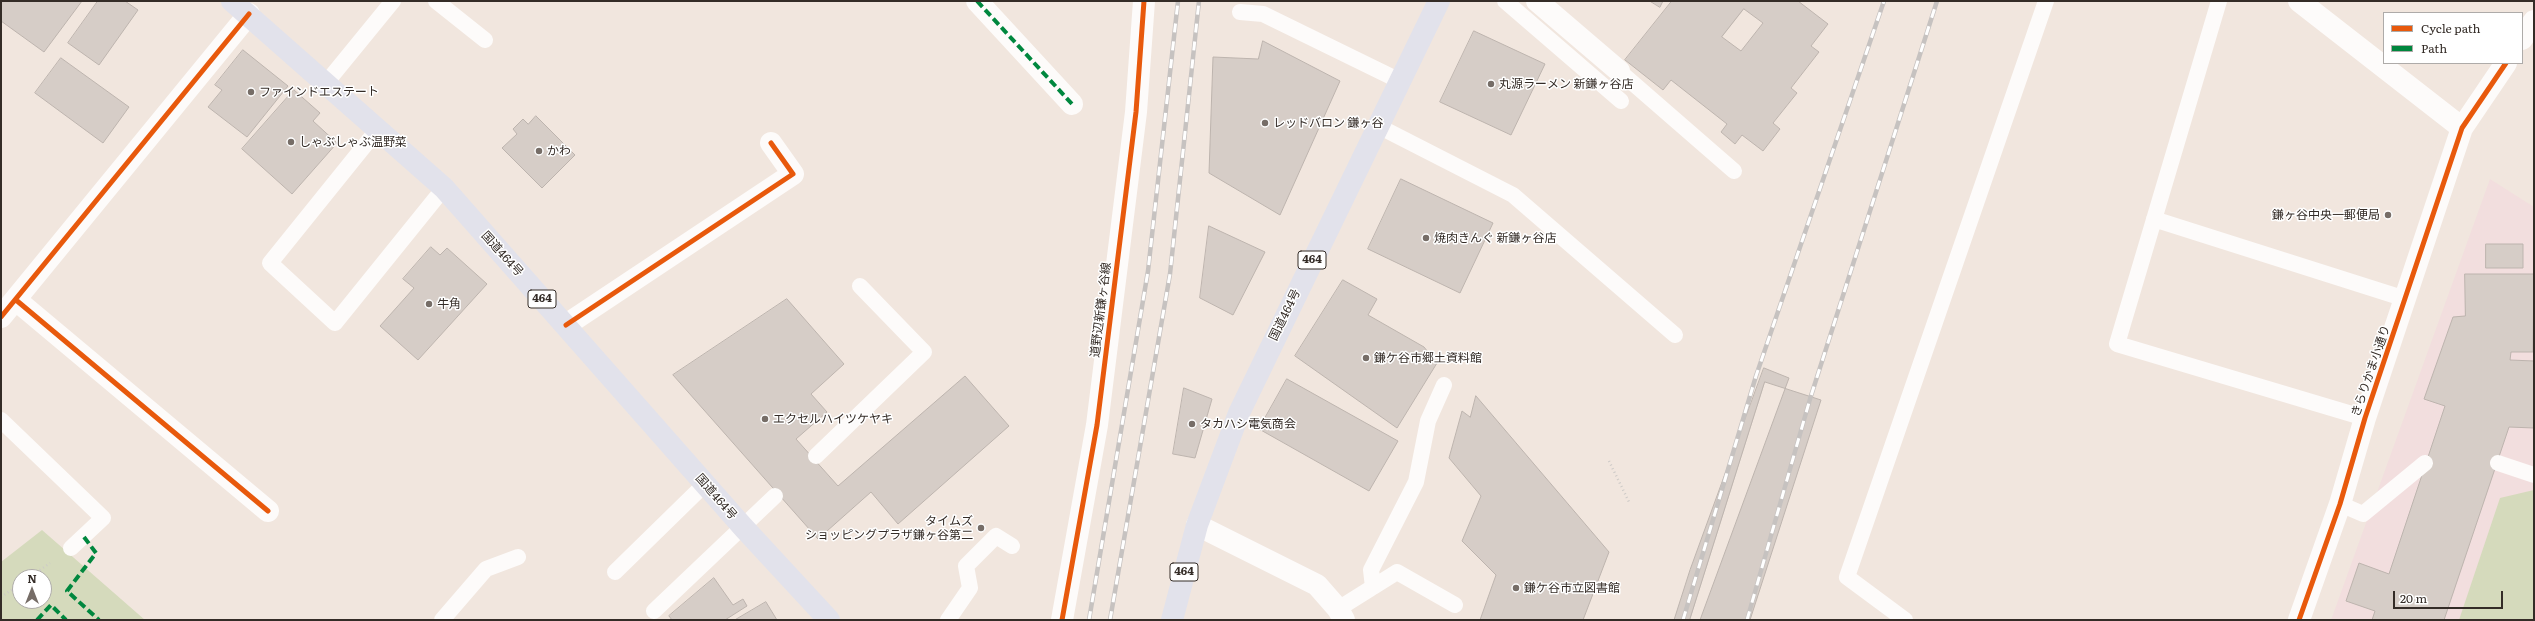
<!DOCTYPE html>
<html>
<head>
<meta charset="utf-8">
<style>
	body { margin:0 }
	#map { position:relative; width:2535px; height:621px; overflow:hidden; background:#f1e6de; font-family:Literata,serif }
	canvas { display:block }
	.frame { position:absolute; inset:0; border:2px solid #342c27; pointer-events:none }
	.legend { position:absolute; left:2383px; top:12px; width:140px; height:52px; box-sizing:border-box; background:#fff; border:1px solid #aeaba9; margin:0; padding:5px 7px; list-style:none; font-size:12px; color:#342c27 }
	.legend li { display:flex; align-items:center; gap:8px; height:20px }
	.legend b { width:20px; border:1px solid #aeaba9 }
	.north { position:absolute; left:12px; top:569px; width:40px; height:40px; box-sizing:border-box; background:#fff; border:1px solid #aeaba9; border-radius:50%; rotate:0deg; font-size:11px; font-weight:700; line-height:16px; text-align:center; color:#342c27 }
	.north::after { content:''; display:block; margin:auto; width:14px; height:18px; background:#766d67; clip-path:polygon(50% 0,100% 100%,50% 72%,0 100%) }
	.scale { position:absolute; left:2393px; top:591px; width:110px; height:18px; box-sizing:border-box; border:2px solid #342c27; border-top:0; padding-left:5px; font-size:12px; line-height:14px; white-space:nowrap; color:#342c27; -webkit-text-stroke:3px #fff; paint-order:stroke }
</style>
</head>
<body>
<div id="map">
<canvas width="2535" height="621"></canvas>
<div class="frame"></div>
<ul class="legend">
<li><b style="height:5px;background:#e8590c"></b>Cycle path</li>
<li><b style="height:5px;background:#00873e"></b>Path</li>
</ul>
<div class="north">N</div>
<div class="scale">20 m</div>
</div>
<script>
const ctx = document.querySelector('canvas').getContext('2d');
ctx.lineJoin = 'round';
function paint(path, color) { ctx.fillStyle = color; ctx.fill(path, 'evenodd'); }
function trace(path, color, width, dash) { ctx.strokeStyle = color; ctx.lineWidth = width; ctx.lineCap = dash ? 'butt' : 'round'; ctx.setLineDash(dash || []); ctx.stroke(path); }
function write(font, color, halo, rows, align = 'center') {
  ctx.font = font + ' Literata,"Noto Sans JP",serif'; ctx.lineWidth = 3; ctx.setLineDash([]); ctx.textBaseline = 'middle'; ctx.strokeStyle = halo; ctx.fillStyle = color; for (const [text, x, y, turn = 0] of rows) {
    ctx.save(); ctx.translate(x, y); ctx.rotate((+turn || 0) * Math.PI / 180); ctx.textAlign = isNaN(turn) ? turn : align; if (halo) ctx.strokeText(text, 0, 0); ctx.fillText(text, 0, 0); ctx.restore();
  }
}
const education = new Path2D(`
	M2490 179 2534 207V620H2331Z`);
const green = new Path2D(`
	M2534 490V620H2459L2500 498Z
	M42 530 145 620H1V562ZM20 577H44V601H20Z`);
const building = new Path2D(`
	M2 1H82L44 52 1 21Z
	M98 1H125L138 10 99 65 68 43Z
	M1650 1H1663L1660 7Z
	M1672 1H1798L1828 24 1811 46 1819 52 1791 88 1797 93 1773 123 1780 129 1763 151 1742 135 1735 144 1721 132 1727 124 1671 80 1663 90 1625 60ZM1744 9 1763 23 1741 51 1722 37Z
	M1474 31 1545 64 1511 135 1440 102Z
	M1263 41 1340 81 1280 215 1209 173 1213 57 1258 59Z
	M243 50 288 86 247 137 208 107 222 90 215 85Z
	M61 58 129 107 103 143 35 93Z
	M294 90 320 113 313 121 337 143 292 194 242 149Z
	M536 116 575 155 542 188 502 148 517 134 513 129 523 119 528 124Z
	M1401 179 1493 223 1460 293 1368 249Z
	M1209 226 1265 252 1233 315 1200 298Z
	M2486 244H2523V268H2486Z
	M431 247 440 255 447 248 487 284 418 360 380 326 414 288 403 279Z
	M2465 274H2534L2533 352H2511L2510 360 2534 361V428L2509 427 2444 620H2372L2375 611 2346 601 2359 563 2389 574 2445 406 2424 399 2453 317 2465 316Z
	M1343 280 1377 299 1368 315 1424 347 1437 363 1397 428 1295 356Z
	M787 299 844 364 811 394 827 412 796 439 838 486 965 376 1009 426 898 524 871 492 818 539 673 375Z
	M1764 368 1789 378 1700 620H1674L1690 570Z
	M1287 379 1398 441 1369 491 1259 429Z
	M1765 382 1821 400 1750 620H1690Z
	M1184 388 1212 399 1195 458 1173 454Z
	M1476 396 1609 552 1583 620H1480L1496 575 1462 541 1481 496 1449 458 1462 411 1470 417Z
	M714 578 733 605 743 599 747 606 725 620H672L669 616Z
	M766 602 777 620H735Z`);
const path = new Path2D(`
	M1609 461 1629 502
	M30 577 50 563
	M1 597 20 584`);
const service = new Path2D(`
	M436 1 485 40
	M1505 1 1621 101
	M2219 1 2117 344 2365 418
	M1240 12 1263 14 1400 81
	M1619 71 1734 171
	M326 83 393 1
	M1378 126 1513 195 1675 335
	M378 129 270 263 335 323 444 188
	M2154 219 2406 299
	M1 420 103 518 71 548
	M816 456 924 352 860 286
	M2498 463 2534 475
	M2340 504 2363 514 2425 463
	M615 572 705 484
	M1373 587 1371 570 1416 482 1428 421 1444 385
	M1338 609 1397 572 1455 605
	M654 611 775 496
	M442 620 486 569 518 557
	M948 620 970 588 966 566 996 536 1012 546
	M1905 620 1847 577 2046 1`);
const pedestrian = new Path2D(`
	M977 1 1072 104`);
const minor = new Path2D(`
	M1537 1 1619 71
	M2299 1 2462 128
	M2522 39 2534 21
	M16 300 268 511
	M1 317 249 14
	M566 325 793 174 771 143
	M1197 525 1317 585 1338 609 1344 620
	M2299 620 2340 504 2365 418 2462 128 2506 63`);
const tertiary = new Path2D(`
	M1062 620 1097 425 1136 112 1144 1`);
const trunk = new Path2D(`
	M232 1 444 188 743 527 829 620
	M1172 620 1197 525 1239 413 1439 1`);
const rail = new Path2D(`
	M1089 620 1148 271 1178 1
	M1110 620 1170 274 1199 1
	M1683 620 1756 376 1884 1
	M1747 620 1810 399 1937 1`);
const quiet = new Path2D(`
	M977 1 1072 104
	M84 537 96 553 67 591 99 620
	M37 620 51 605 66 620`);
const cycleway = new Path2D(`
	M16 300 268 511
	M1 317 249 14
	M566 325 793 174 771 143
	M1062 620 1097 425 1136 112 1144 1
	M2299 620 2340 504 2365 418 2462 128 2506 63`);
const markers = [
	[1491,84,4,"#766d67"],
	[251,92,4,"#766d67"],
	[1265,123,4,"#766d67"],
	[291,142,4,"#766d67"],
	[539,151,4,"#766d67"],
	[2388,215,4,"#766d67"],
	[1426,238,4,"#766d67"],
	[429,304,4,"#766d67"],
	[1366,358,4,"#766d67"],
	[765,419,4,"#766d67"],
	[1192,424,4,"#766d67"],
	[981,528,4,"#766d67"],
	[1516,588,4,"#766d67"]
];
const shields = [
	[1312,260,28],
	[542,299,28],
	[1184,572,28]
];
const shieldNames = [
	["464",1312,260],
	["464",542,299],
	["464",1184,572]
];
const poiNames = [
	["丸源ラーメン 新鎌ヶ谷店",1499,84],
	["ファインドエステート",259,92],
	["レッドバロン 鎌ヶ谷",1273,123],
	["しゃぶしゃぶ温野菜",299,142],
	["かわ",547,151],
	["鎌ヶ谷中央一郵便局",2380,215,"right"],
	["焼肉きんぐ 新鎌ヶ谷店",1434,238],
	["牛角",437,304],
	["鎌ケ谷市郷土資料館",1374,358],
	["エクセルハイツケヤキ",773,419],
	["タカハシ電気商会",1200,424],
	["タイムズ",973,521,"right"],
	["ショッピングプラザ鎌ヶ谷第二",973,535,"right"],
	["鎌ケ谷市立図書館",1524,588]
];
const streetNames = [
	["国道464号",502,254,48],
	["道野辺新鎌ヶ谷線",1101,310,-83],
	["国道464号",1285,315,-64],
	["きらりかま小通り",2371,371,-71],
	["国道464号",716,497,49]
];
paint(education, '#f2dede');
paint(green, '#d5dabc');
paint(building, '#d6cdc7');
trace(building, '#bdb4ae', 1);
trace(path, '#cdcac7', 2.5, [1, 3]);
trace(service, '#fdfbfa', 16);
trace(pedestrian, '#fdfbfa', 22);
trace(minor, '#fdfbfa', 22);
trace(tertiary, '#fdfbfa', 22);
trace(trunk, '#e2e2eb', 22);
trace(rail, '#c6c2c0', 4.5);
trace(rail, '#fff', 3, [9]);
trace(quiet, '#00873e', 4, [8, 4]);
trace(cycleway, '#e8590c', 5);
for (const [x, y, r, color] of markers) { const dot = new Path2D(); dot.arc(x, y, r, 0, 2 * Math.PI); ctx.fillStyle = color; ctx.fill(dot); trace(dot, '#fff', 1.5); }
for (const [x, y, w] of shields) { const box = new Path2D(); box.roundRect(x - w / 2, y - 9, w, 18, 3); ctx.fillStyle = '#fff'; ctx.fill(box); trace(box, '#342c27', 1); }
write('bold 11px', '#342c27', null, shieldNames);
write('12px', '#342c27', '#fff', poiNames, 'left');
write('12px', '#342c27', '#fff', streetNames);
</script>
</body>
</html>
